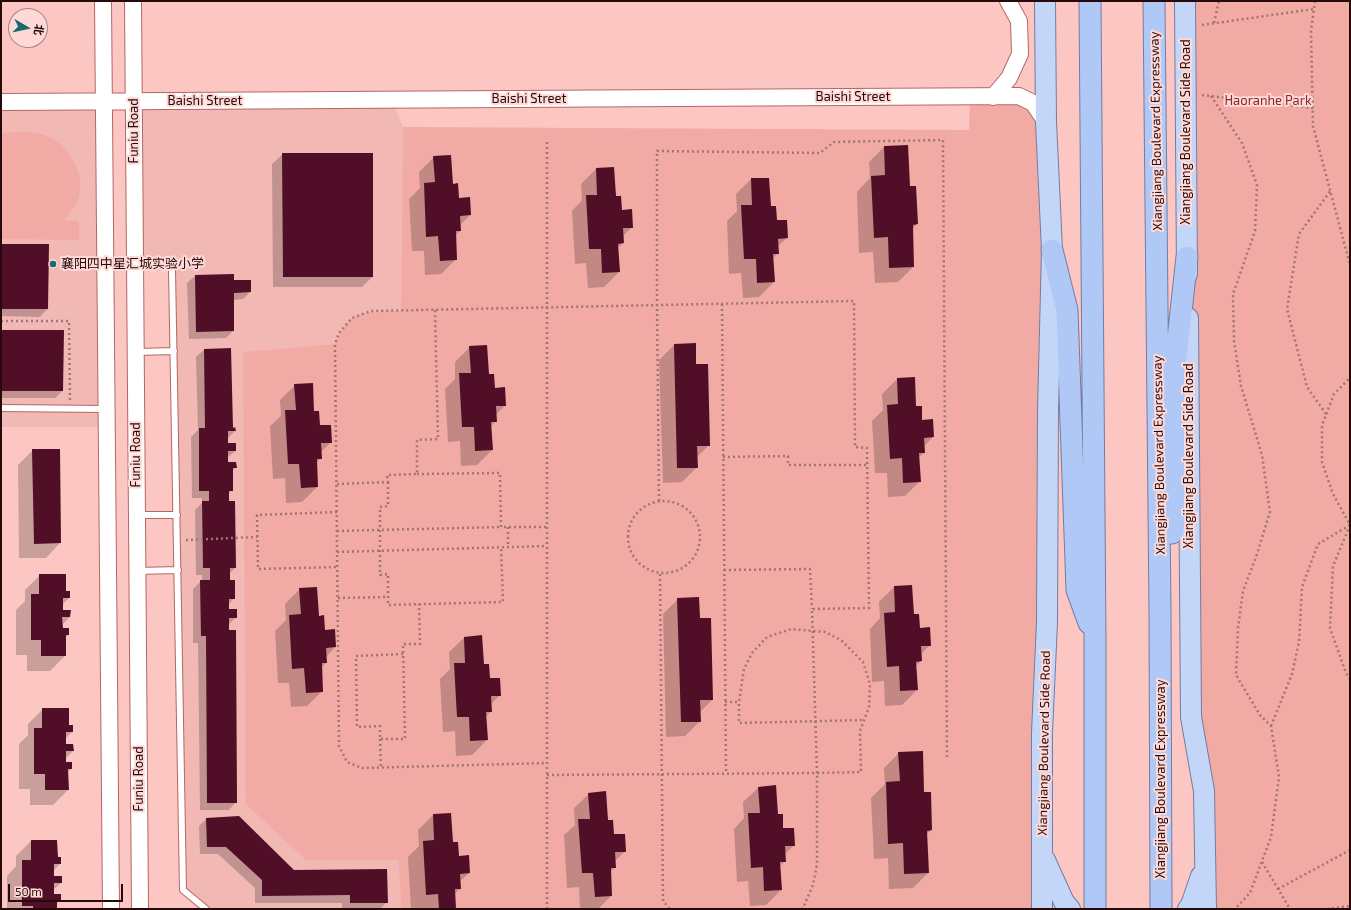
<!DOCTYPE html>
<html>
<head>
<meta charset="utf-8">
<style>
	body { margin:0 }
	#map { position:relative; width:1351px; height:910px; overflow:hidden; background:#fcc7c3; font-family:"Exo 2","Noto Sans SC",sans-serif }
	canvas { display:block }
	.frame { position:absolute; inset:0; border:2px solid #270909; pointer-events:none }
	.north { position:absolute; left:8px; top:8px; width:40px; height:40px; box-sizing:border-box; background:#fed9d7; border:1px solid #a88685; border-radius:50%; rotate:99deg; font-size:11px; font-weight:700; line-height:16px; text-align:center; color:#270909 }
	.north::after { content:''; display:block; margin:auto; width:14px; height:18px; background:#1b686e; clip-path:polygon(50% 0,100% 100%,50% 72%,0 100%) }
	.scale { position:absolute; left:8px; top:884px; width:115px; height:18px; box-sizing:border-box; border:2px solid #270909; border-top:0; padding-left:5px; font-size:12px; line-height:14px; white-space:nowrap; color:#270909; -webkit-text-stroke:3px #fed9d7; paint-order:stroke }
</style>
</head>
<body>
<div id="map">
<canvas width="1351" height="910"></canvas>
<div class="frame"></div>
<div class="north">北</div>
<div class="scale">50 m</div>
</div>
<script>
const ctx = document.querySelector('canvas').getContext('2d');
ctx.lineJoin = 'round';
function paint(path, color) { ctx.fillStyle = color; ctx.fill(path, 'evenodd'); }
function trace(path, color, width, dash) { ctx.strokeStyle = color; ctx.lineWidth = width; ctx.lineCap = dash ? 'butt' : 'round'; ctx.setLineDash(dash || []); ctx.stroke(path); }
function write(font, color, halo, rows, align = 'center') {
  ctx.font = font + ' "Exo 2","Noto Sans SC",sans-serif'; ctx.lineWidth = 4; ctx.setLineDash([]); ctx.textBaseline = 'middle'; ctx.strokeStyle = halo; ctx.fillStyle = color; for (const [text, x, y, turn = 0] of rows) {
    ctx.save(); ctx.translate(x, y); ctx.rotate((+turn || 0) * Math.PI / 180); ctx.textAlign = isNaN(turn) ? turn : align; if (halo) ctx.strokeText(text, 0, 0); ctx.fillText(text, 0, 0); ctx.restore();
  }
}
const built = new Path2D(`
	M392 100 403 127 401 311H371L339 333 335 344 243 352 306 860H400L401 909H206L183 890 172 270 135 272 134 101Z
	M104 101 107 427H1V102Z`);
const green = new Path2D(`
	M1185 1H1350V909H1206L1191 717Z
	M1019 96 1046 122 1042 909H401L399 860H306L246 804 243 352 335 344C348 309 368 311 401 311L403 127 969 130 970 97Z
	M1 133C15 133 31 130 44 135 68 143 87 174 78 200 75 208 69 214 64 220L79 221V240L1 239Z`);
const shadow = new Path2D(`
	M884 147 909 187 917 224 912 229 913 267 898 282 875 283 873 252 859 253 857 192 870 178 869 162Z
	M283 154 372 277 362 287H273L272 164Z
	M434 157 452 185 458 199 470 215 460 225V231L455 236 456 259 441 274 425 275 424 251H412L409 199 420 188 419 172Z
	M596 169 615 197 621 211 632 227 622 237 623 243 618 248 619 272 604 287 588 288 586 263 575 264 572 211 582 200 581 184Z
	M751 179 770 207 776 221 787 238 777 247 778 253 773 258 774 282 759 297 743 298 741 273 729 274 727 221 737 211 736 194Z
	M1 245 47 309 40 317 1 316Z
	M195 276 233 281 250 292 243 299 233 300V331L226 338 189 339 187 283Z
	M1 331 62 391 55 398H1Z
	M674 345 695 365 709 445 696 458 697 467 682 482 663 483 659 360Z
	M470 347 494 389 505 405 496 415V421L491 426 492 450 477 465 461 466 460 441 448 442 445 389 455 379V362Z
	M204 350 232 429 235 431 227 439V444L235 451 227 458V463L236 467 232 471V490L228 494V502H234L235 568 229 574V581L234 598 228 605V610L236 617 228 625 236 802 229 810H200L198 643H193V589L201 581H202V575H196L195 510 202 503V498H192L191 437 198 430 196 357Z
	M897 379 916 407 921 421 933 437 923 447 924 453 918 458 920 481 905 496 888 497 887 473H875L872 421 883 410 882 394Z
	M295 385 313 412 319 426 331 442 321 452V458L316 463 317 487 302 502 286 503 285 478 273 479 270 426 281 416 280 400Z
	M33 450 60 543 46 558H19L18 465Z
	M40 575 65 592 69 598 62 605V611L70 617 62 625V629L68 635 65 638V656L50 671H27V655H16V610L25 601V590Z
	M894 587 913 615 919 629 930 645 920 655 921 661 916 666 917 690 902 705 885 706 884 681 872 682 870 629 880 618 879 602Z
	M300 589 318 617 324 631 335 647 326 657V663L321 668 322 691 307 706 291 707 289 683H278L275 631 286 620 285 604Z
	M678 599 699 619 712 700 700 712V721L685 736 666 737 663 614Z
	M464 638 489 679 500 695 490 705 491 711 486 717 487 740 472 755 456 756 455 731 443 732 440 679 450 669 449 652Z
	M43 709 68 726 72 732 65 739V745L73 751 65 759V763L71 769 67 773 68 790 53 805H30V789H19V744L28 735V724Z
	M899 753 923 793 931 830 926 835 928 873 913 888 889 889 888 858 874 859 871 798 885 784 884 768Z
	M758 788 783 829 794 845 784 855 785 861 780 866 781 890 766 905 750 906 748 881 737 882 734 829 744 818 743 802Z
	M589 794 607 821 613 835 625 851 615 861V867L610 872 611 896 598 909H580L579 887 567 888 564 835 575 825 574 808Z
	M433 815 452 843 458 857 469 873 459 882 460 889 454 894 455 909H411L408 857 419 846 418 830Z
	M206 819 293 871 387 902 380 909H342V903H255V888L218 854H200L199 826Z
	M31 841 57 858 60 864 53 871V877L61 883 53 890V895L60 900 56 904V909H7V876L16 866V856Z`);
const building = new Path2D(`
	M908 145 910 186H916L918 224 913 225 914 267 889 268 888 237 874 238 871 176 885 175 884 146Z
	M282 153H373V277H283Z
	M451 155 453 184 458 183 459 198 470 197 471 215 460 216 461 231H456L457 260 440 261 438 236 426 237 424 183 435 182 433 156Z
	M614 167 616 196H621L622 210 632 209 633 228H623L624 243 618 244 620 272 602 273 601 249H589L586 195H597L596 168Z
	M751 178H769L771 206H776L777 220H787L788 238 778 239 779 254H773L775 282 757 283 756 259H744L741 205H752Z
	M1 244H49L48 309H1Z
	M234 274V280H251V292L234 293V331L196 332 195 275Z
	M1 330H64L63 391H1Z
	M696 343V364H708L710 446H697L698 468H677L674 344Z
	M487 345 489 374H494L495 388 505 387 506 406H496L497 422H491L493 450 475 451 474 427H462L459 373H471L469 346Z
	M231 348 233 428 235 427 236 431H228V443H236V451H228V462H236L237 468H233V491H229V501H235L236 568H230V580H235V599H229V609H237V618H229V630H236L237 803H207L206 636H201L200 580H210V568H203L202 501H209V491H199V428H205L204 349Z
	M915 377 916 406H922V420L933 419 934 437 924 438 925 453H919L921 482 903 483 902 458 890 459 887 405 898 404 897 378Z
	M313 383 314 411H319L320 425H331L332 443H321L322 459H317L318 487 301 488 299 464H288L285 410H296L294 384Z
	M32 449H60L61 543 34 544Z
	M39 574H66V591H70V598H63V610H71L70 617H62L63 628H69V635H66V656H41V640H31V594H39Z
	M912 585 914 614H919L920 628 930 627 931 646H921L922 661 916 662 918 690 900 691 899 666 887 667 884 613 895 612 894 586Z
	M317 587 319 616 324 615 325 630 335 629 336 647 326 648 327 663H322L323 692 306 693 304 668 292 669 289 615 301 614 299 588Z
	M699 597 700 618H711L713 700H700L701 722H681L677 598Z
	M482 635 484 664H489L490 678H500L501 696H491L492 712H486L488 740 470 741 469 717H457L454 663H465L464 637Z
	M42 708H69V725H73V732H66V744H73L74 751H66V762H72V769H68L69 790H45V774H34V728H42Z
	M923 751 924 792H931L932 830 927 831 929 873 904 874 903 843 888 844 886 782 900 781 898 752Z
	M776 785 778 814H783V828H794L795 846H785L786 862H780L782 890 764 891 763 867 751 868 748 813H760L758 787Z
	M606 791 608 820H613L614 834H625L626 852H615L616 868H611L612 896 595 897 593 873H582L578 819H590L588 793Z
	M451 813 453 842H458L459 856 469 855 470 873 460 874 461 889H455L456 909H439L438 894 426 895 423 841 434 840 433 814Z
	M239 816 294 870 387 869 388 903H350V895L262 896V880L226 847H207L206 818Z
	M31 840H57L58 857H61V864H54V876H62V883H54V894H61V901H57V909H33V906H22V860H31Z`);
const path = new Path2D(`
	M1315 1 1311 31 1313 126 1350 265
	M1214 23 1219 1
	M1202 25 1314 9
	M1202 95 1313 108
	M1211 96 1242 143 1257 185 1255 231 1233 294 1234 341 1241 386 1262 455 1270 512 1256 557 1243 591 1238 628 1236 675 1260 715 1271 726 1279 777 1271 837 1250 893 1235 909
	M722 304 726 773
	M1 321H69L70 400
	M1326 414 1307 387 1287 309 1299 234 1331 190
	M723 457 788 456V465H867
	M417 474 500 473 501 527H547
	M388 482V506L380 507V575L388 574V605L503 602 501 548
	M337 484 388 482 387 475 417 474V440L438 439 435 310
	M628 537a36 36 0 1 1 72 0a36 36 0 1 1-72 0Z
	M659 501 657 306V151L820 153 834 142 943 140 947 757
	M337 512 257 515 258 569 337 567
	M1350 525 1333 566 1330 628 1346 673 1350 679
	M508 527V547
	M337 531 501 527
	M186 540 257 537
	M337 552 547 546
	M724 570 810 569 812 609
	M660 574 663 901 670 909
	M338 598 388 597
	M403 654 356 656 357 727 380 726V739H405L403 644H420L419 604
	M725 702H739
	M1271 726 1292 674 1299 642 1302 587 1318 544 1350 525 1333 494 1322 462V425L1334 394 1350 378
	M380 739 381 768
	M547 775 817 773 812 609 869 608 867 448 855 447 854 301 371 311 352 318 339 333 335 344 339 746 347 762 362 768 547 763
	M1262 862 1290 909
	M1278 889 1350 850
	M547 909V141
	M801 909 803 908 813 885 817 865V773L861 772 860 731 869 707 870 684 863 662 841 640 825 632 791 629 767 637 752 653 744 669 739 702V723L864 720
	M1327 909 1350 906`);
const service = new Path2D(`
	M172 270 183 890 206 909
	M137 352 174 351
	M1 408 105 409
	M138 515H177
	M137 571 178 570`);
const tertiary = new Path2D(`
	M103 1 111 909
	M133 1 140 909
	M993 97 1009 78 1020 54 1019 21 1008 1
	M1 102 1019 96 1033 103 1046 122`);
const primary = new Path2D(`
	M1185 1 1187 274
	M1188 318 1191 717 1204 791 1206 909
	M1045 860 1064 902 1070 909
	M1042 909V733L1047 622 1048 411 1052 250 1046 122 1045 1
	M1188 909 1191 905 1201 876`);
const trunk = new Path2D(`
	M1090 1 1095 641V909
	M1154 1 1160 612 1161 909
	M1052 250 1067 310 1077 590 1089 623
	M1172 533 1174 520V375L1187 257`);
const markers = [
	[53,264,4,"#1b686e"]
];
const streetNames = [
	["Baishi Street",853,97],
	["Baishi Street",529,99],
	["Baishi Street",205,101],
	["Funiu Road",134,131,-90],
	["Xiangjiang Boulevard Expressway",1156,131,-91],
	["Xiangjiang Boulevard Side Road",1186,132,-90],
	["Funiu Road",136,455,-90],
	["Xiangjiang Boulevard Expressway",1159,455,-91],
	["Xiangjiang Boulevard Side Road",1189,456,-90],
	["Xiangjiang Boulevard Side Road",1044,743,-89],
	["Funiu Road",139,779,-90],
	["Xiangjiang Boulevard Expressway",1161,779,-90]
];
const parkNames = [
	["Haoranhe Park",1268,101]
];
const poiNames = [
	["襄阳四中星汇城实验小学",61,264]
];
paint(built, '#f1b8b4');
paint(green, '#f2aaa5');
paint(shadow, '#0003');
paint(building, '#500e27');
trace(service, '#b56763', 8);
trace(tertiary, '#b56763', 18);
trace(primary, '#747ca1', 22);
trace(trunk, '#747ca1', 23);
trace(path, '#a07572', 2.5, [2, 3]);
trace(service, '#fff', 6);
trace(tertiary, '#fff', 16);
trace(primary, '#c4d6f8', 20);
trace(trunk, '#b0c8f6', 21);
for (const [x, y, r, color] of markers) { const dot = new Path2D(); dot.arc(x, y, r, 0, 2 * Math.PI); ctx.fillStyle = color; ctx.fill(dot); trace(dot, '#fed9d7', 1.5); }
write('13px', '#270909', '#fed9d7', streetNames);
write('13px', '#892a2c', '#fed9d7', parkNames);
write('13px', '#270909', '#fed9d7', poiNames, 'left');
</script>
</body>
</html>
